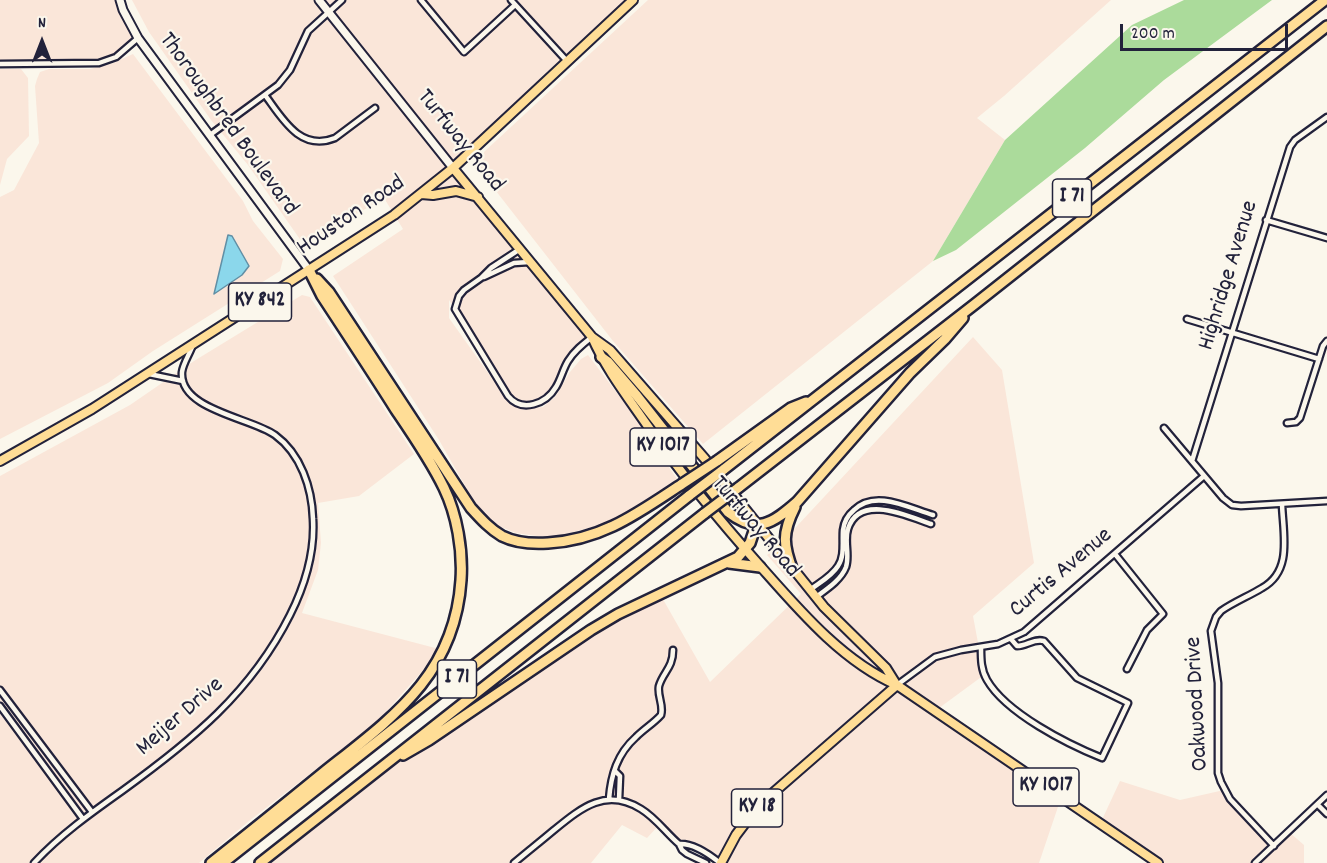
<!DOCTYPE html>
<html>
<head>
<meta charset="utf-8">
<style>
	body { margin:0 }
	#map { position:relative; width:1327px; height:863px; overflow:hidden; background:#fbf7ec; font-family:Dekko,sans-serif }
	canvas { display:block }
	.north { position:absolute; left:12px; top:12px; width:60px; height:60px; -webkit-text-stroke:4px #fbf7ec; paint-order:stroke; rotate:0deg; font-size:16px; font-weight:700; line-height:24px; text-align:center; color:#22223b }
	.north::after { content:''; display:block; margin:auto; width:21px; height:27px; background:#22223b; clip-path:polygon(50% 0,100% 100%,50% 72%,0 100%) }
	.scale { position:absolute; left:1120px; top:24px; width:168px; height:27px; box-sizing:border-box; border:3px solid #22223b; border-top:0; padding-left:8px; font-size:18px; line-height:21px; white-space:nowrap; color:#22223b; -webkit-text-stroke:4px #fbf7ec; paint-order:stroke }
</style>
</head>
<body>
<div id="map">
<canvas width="1327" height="863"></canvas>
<div class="north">N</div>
<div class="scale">200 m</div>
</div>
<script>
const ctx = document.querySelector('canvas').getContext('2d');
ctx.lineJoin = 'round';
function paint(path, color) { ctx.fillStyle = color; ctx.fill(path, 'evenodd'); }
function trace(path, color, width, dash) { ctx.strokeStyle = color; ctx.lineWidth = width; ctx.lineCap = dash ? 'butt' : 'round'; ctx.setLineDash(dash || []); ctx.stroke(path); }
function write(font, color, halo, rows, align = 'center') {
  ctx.font = font + ' Dekko,sans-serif'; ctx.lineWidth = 4.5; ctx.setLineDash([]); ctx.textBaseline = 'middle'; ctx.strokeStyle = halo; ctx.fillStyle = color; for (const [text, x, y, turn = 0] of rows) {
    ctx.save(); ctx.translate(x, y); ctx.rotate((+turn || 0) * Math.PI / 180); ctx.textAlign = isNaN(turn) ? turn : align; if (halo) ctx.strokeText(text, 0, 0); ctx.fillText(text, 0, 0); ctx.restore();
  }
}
const built = new Path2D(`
	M0 0H120L138 38 128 48 105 62 0 64Z
	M132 0H633L453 168 592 337 573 354 550 395 531 405 513 401 449 300V318L508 401 521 409 543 407 555 397 570 372 581 359 588 355 633 414 677 479 629 512 600 525 562 535 544 537 516 533 491 523 476 505 439 440 333 276 403 229 384 198 304 245 248 165 211 120 149 32Z
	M648 0H1111L1004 96 977 118 1005 140 933 261 703 444 613 341 478 168V160L485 151Z
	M133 54 243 201 253 221 283 259 280 271 153 351 108 383 0 439V197L14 190 39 143 35 86 37 79 40 72 49 69H90L113 63Z
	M0 69H21L28 78 29 136 7 159 0 185Z
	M302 295 310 297 414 454 359 496 318 503 321 543 318 570 302 613 439 649 434 658 376 723 249 821 199 863H0V476L130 405 194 361Z
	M973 337 1002 370 1034 563 973 616 984 675 935 711 1061 798 1039 863H720L687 844H679L659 825 647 838 622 825 591 863H260L387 762 591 630 660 594 710 682 801 594 767 555 784 540Z
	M1120 781 1180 800 1224 790 1274 846 1289 832 1304 845V863H1158L1100 824Z`);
const green = new Path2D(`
	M1184 0H1272L1164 80 1085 148 956 250 933 261 1005 140 1132 25Z`);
const water = new Path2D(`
	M228 235 232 236 249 266 242 275 214 294Z`);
const minor = new Path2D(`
	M421 0 464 52 515 5
	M511 0 566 60
	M0 64 99 63 116 57 138 38
	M265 95C282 118 300 152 335 138L375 108
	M210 135 278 85 290 70 308 31 342 0
	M1266 220 1327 238
	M520 249 491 268 481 278 464 290 459 296 455 309 508 396C522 413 546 404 556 387 561 379 563 369 568 361 574 351 583 344 592 337
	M484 277 514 263 529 262
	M1187 319 1319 359
	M149 374 183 381
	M1287 423 1296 422 1300 418 1323 346 1327 341
	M1164 428 1223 498 1232 505 1241 506 1327 501
	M1192 461 1290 147 1295 140 1327 117
	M1115 554 1163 614 1147 630 1127 669
	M810 590C819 583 832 576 838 566 845 556 842 542 843 530 844 522 848 515 854 510 875 489 909 508 933 515
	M816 597C827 589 841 580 846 567 850 555 844 541 848 529 859 493 908 516 931 524
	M981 648C981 659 981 670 987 680 1006 713 1067 744 1102 758L1128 703 1077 678 1044 641C1034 638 1027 646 1017 646L1011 639
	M897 685 935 657 961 650 998 644 1024 632 1204 476
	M0 690 92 812
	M0 706 83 819
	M616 772 620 776 619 800
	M609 799C611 775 617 754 636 737 644 729 654 723 661 715 664 705 657 696 659 686 663 672 673 668 673 650
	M1318 805 1327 814
	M679 844C693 843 709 854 720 863
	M1274 846 1230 799 1221 782 1218 773V683L1211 631 1216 617 1221 611C1234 602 1249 596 1262 588 1293 571 1283 534 1282 504
	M34 863C60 835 91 813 122 791 191 741 251 693 290 615 305 585 315 553 313 519 312 488 301 454 275 435 252 418 179 410 182 372 183 364 189 355 192 347
	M514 863C527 852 541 841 554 830 581 808 606 787 641 809 656 818 666 833 679 844L682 850 687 854 706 863
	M1255 863 1327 795`);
const secondary = new Path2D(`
	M120 0 123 10 138 38 309 270
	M319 0 453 168`);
const primary = new Path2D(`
	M453 168 592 337 610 350 705 459 824 607 886 668 896 684
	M421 194 433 195 456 191 478 197
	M592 337C606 369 627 396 647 425 682 475 720 521 761 567 799 610 843 662 897 685L1158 863
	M0 461 92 409 394 215 453 168 633 0
	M721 863 736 835 758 806 897 685`);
const motorway = new Path2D(`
	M317 279 329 292 471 508C481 519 490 529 502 536 516 543 533 544 548 543 602 540 638 513 682 484
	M601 357 608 362 637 396 728 512C757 535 773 523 797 502L910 373 945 339 963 318
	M717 461 791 408 806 402
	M723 470 1325 0
	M738 488 975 304 1327 26
	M729 563 760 567
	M793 571C783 545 782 533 795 507
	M403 755 429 740 591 630 618 614 738 557 750 543 756 525
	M211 863C249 833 286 803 324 772 392 718 455 675 461 580 463 550 457 515 444 488 431 461 413 435 396 410 372 372 347 334 322 296L309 270
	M223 863 690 495
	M260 863 705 513`);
const motorwayBridge = new Path2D(`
	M682 484 717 461
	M690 495 723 470
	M705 513 738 488`);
const shields = [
	[1072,198,39],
	[260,302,63],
	[663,447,66],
	[457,679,39],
	[1046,787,66],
	[757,808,51]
];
const shieldNames = [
	["I 71",1072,198],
	["KY 842",260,302],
	["KY 1017",663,447],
	["I 71",457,679],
	["KY 1017",1046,787],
	["KY 18",757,808]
];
const streetNames = [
	["Thoroughbred Boulevard",227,125,54],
	["Turfway Road",459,142,51],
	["Houston Road",352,217,-34],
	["Highridge Avenue",1230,276,-73],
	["Turfway Road",754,528,50],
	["Curtis Avenue",1062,574,-40],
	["Oakwood Drive",1199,704,-93],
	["Meijer Drive",181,718,-41]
];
paint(built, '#fae6d9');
paint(green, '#abdb9b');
paint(water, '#8bd7eb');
trace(water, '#618fa5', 1.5);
trace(minor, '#22223b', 9);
trace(secondary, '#22223b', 11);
trace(primary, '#22223b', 12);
trace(motorway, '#22223b', 14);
trace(minor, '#fbf7ec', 4.5);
trace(secondary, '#fbf7ec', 7);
trace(primary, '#ffdd96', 8);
trace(motorway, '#ffdd96', 9);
trace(motorwayBridge, '#22223b', 14, []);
trace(motorwayBridge, '#ffdd96', 9);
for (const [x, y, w] of shields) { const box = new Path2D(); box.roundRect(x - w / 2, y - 19, w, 38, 4.5); ctx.fillStyle = '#fbf7ec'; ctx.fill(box); trace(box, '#22223b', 1.5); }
write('bold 22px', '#22223b', null, shieldNames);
write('24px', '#22223b', '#fbf7ec', streetNames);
</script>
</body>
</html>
